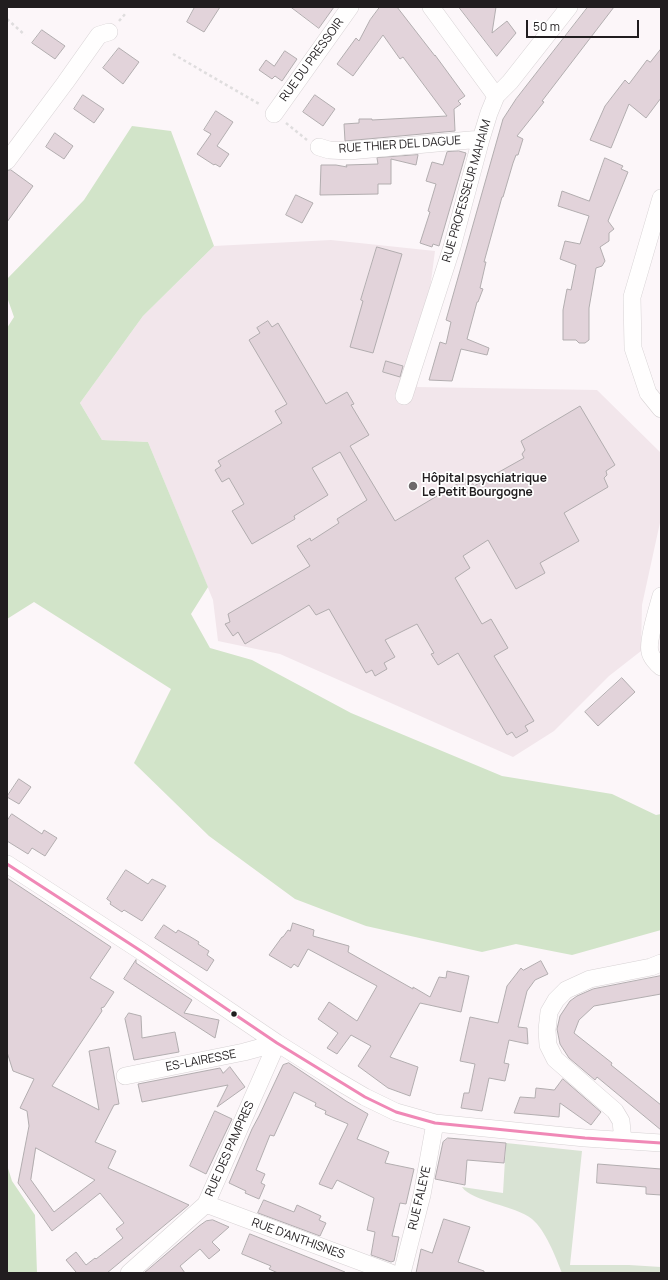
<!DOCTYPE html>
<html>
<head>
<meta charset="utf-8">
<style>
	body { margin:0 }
	#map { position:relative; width:668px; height:1280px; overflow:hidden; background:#fcf6f9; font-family:Manrope,sans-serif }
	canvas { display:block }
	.frame { position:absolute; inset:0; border:8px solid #211d1f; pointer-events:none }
	.scale { position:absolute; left:526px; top:20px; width:113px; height:18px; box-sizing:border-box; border:2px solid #211d1f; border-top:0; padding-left:5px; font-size:12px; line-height:14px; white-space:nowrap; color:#211d1f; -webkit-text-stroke:3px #fff; paint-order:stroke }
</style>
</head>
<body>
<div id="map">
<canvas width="668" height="1280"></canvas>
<div class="frame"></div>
<div class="scale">50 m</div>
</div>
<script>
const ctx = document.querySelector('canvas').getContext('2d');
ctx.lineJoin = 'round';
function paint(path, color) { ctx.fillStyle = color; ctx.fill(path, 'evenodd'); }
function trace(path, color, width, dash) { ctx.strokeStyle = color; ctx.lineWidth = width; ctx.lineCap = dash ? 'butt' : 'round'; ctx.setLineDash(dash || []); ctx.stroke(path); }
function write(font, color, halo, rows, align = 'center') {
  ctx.font = font + ' Manrope,sans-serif'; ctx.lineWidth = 3.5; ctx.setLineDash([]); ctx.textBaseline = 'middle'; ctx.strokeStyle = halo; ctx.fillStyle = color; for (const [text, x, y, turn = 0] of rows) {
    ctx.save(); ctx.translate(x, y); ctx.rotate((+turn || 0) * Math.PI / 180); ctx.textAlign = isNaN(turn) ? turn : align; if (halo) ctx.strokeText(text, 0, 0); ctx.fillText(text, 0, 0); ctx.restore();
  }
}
const built = new Path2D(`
	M331 240 435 251 417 387 597 390 661 453V518L642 605 641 651 609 676 554 731 513 757 280 654 218 641 213 600 148 442 102 440 80 403 143 316 214 246Z`);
const green = new Path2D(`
	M506 1143 582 1151 570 1265H629L661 1267V1273H562C555 1256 546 1231 532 1219 515 1205 472 1202 462 1187L503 1193Z`);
const forest = new Path2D(`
	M132 126 171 131 214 246 143 316 80 403 102 440 148 442 208 587 191 614 210 648 252 660 351 713 502 776 612 794 656 815 661 814V930L572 955 516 944 482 952 366 926 295 899 209 836 134 763 171 689 34 602 7 619V328L14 317 7 297V279L84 200Z
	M7 1165 12 1181 35 1215 37 1273H7Z`);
const building = new Path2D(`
	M195 7H220L204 32 187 22Z
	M291 7H334L319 28Z
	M380 7H397L435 56V55L465 96 458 101 461 104 454 109 455 131 345 141 344 124 359 123V119H372V120L447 116 403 57 400 59 383 35 353 76 337 64 356 38 359 41 370 20Z
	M459 7H496L492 33 507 21 516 33 497 56Z
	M588 7H614L542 101 544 102 517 136 523 139 518 155H516L513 163 503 197H502L484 262H486L480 288 483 289 478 302H477L467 339 489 348 487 355 461 349 452 381 429 380 440 342 446 344 451 322 446 320 503 119 516 99Z
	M42 30 65 46 55 59 32 43Z
	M119 48 139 62 123 84 103 68Z
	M661 49V98L646 118 629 104 611 148 590 140 605 106 625 80 629 84 647 60 650 62Z
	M285 51 297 59 282 81 275 76 272 79 259 70 266 60 274 66Z
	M83 95 104 109 94 123 74 109Z
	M315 95 335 109 323 126 303 112Z
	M216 111 233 122 217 146 229 154 220 167 215 164 214 165 197 154 211 134 204 130Z
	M55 133 73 146 64 159 46 147Z
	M459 151 466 153 439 246 433 244 432 247 420 243 430 212 428 211 436 184 426 181 432 162 443 165 447 152Z
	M418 155 416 165 391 159V184H378V194L320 195 321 165H336L347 167 346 165 378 164 377 158Z
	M605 158 623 166 621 169 628 172 608 221 614 229 609 233V241L600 247 605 261 602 266 596 268 589 308V340L585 343H579L576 340H563V310L567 289 571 290 576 265 560 259 565 241 580 244 589 216 558 206 562 191 589 201Z
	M11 170 33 186 7 222V171Z
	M296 195 313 203 302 223 286 215Z
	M377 247 402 254 373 353 350 347 363 301 361 300Z
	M268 321 272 327 278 323 326 404 347 392 354 404 351 405 369 435 350 446 395 521 469 477 474 486 524 458 522 454 525 450 521 441 580 406 615 465 606 471 607 475 604 478 608 487 564 513 579 541 540 563 545 573 516 589 488 540 463 556 470 568 455 578 482 624 491 619 508 648 494 656 534 721 525 726 528 731 516 738 512 732 507 735 458 653 438 665 431 654 434 653 417 624 385 640 395 657 384 663 387 669 375 676 372 670 366 673 329 609 316 615 309 605 245 644 238 632 233 636 225 624 230 622 228 614 310 566 297 546 310 538 311 541 339 523 337 519 367 500 340 452 312 468 328 495 294 516 295 519 252 544 232 511 244 504 229 478 222 482 215 470 221 466 218 461 282 423 275 411 287 404 249 340 260 333 257 328Z
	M386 361 403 366 400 377 383 372Z
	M622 678 635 692 598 726 585 712Z
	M19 779 31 787 19 804 7 797Z
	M12 814 42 834 44 830 57 838 45 856 32 848 28 854 7 841V821Z
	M126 870 148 884 152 879 166 886 142 921 124 910 122 912 110 904 111 902 107 899Z
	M7 878 111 947 90 978 114 992 104 1007 101 1008 102 1011 52 1086 99 1110 89 1051 109 1047 119 1104 114 1105 95 1142 116 1151 108 1168 189 1205 107 1273H76V1272L66 1260 76 1252 86 1265 95 1258 96 1259 123 1238 116 1229 124 1223 100 1193 52 1231 18 1183 29 1126 27 1111 20 1108 34 1079 13 1071 7 1052ZM36 1148 95 1180 54 1212 31 1180Z
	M293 923 314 930 313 936 349 946 348 952 413 989V987L430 997 439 977 446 978 447 971 469 976 461 1012 420 1003 390 1057 418 1067 410 1096 388 1088 358 1066 371 1046 351 1035 337 1054 327 1048 338 1033 318 1019 329 1002 357 1021 377 986 308 949 298 967 294 964 291 968 269 955 282 937H283L288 930 290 931Z
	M164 925 176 933 178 930 189 936 199 942 198 944 209 951 207 955 214 960 207 971 155 938Z
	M136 960V963L192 1000 184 1013 219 1020 215 1038 124 979Z
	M541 961 548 974 535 980 527 991 518 1027 527 1028 528 1044 509 1040 504 1063 509 1064 505 1081 489 1078 482 1111 461 1108 464 1093H469L475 1064 460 1061 470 1017 498 1023 507 986 521 968 523 970Z
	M661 976V994L594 1006 579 1020 574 1033 612 1063 611 1065 661 1105V1130L597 1077 595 1080 569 1058 560 1044 557 1029 560 1016 570 1001 577 996 593 989Z
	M129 1013 141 1016 142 1038 175 1032 179 1052 134 1060 125 1019Z
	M289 1063 346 1101 368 1114 357 1139 389 1152 385 1163 414 1169 406 1204 400 1203 392 1236 399 1237 394 1261 391 1262 371 1255 375 1232 367 1230 374 1198 337 1180 332 1189 319 1184 348 1124 325 1114 326 1111 315 1106 316 1103 294 1092 274 1136 270 1135 256 1170 265 1174 261 1183 265 1185 259 1199 245 1193 246 1191 229 1183 252 1129 259 1116 283 1065Z
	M230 1067 245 1087 217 1107 228 1085 142 1102 138 1084 220 1068 223 1073Z
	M563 1079 601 1112 591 1125 560 1103 559 1117 514 1113 520 1097 535 1098 536 1088 554 1090Z
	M215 1111 232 1119 206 1174 190 1166Z
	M448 1138 506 1143 504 1163 467 1160 465 1185 435 1179 443 1142Z
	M598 1164 661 1169V1195L646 1194V1187L597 1183Z
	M264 1200 294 1212 297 1205 321 1216 319 1220 326 1223 320 1236 258 1213Z
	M444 1219 470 1227 458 1262 484 1271V1273H416L421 1249 432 1253Z
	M213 1220 229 1227 212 1242 220 1250 209 1259 200 1249 180 1266 185 1273H144L199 1226 206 1221Z
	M250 1234 345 1272V1273H278L269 1269 271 1266 242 1254Z`);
const path = new Path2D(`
	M7 19 25 35
	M119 21 126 13
	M173 54 261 105
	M286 123 307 140`);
const minor = new Path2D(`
	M431 7 496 96
	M274 114 350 7
	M319 147 329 150 349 151 481 139
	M7 161 65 83 99 35 109 32
	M661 198 632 297 633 348 648 393 661 409
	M404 396 452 247 481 139 489 113 496 96 510 82 569 7
	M661 596C658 607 647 642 650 652 651 657 657 664 661 667
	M7 864 141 951 277 1043 336 1080 365 1097 396 1112 435 1123 585 1138 661 1143
	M125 1076 244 1052 277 1043
	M623 1141 621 1121 615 1111 555 1059 548 1045 547 1030 549 1012 556 1000 566 990 590 979 651 967 661 963
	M206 1204 391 1273
	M129 1273 206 1204 277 1043
	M402 1273 422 1195 435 1123`);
const bus1 = new Path2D(`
	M7 864 141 951 277 1043 365 1097 396 1112 435 1123 585 1138 661 1143`);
const markers = [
	[413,486,5,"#6e696b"],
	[234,1014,3.5,"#211d1f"]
];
const streetNames = [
	["RUE DU PRESSOIR",312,60,-54],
	["RUE THIER DEL DAGUE",400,145,-4],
	["RUE PROFESSEUR MAHAIM",467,191,-74],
	["ES-LAIRESSE",201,1061,-11],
	["RUE DES PAMPRES",230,1149,-66],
	["RUE FALEYE",420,1198,-77],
	["RUE D'ANTHISNES",298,1239,20]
];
const poiNames = [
	["Hôpital psychiatrique",422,479],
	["Le Petit Bourgogne",422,493]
];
paint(built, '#f2e6eb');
paint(green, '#d9e3d4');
paint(forest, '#d2e4c9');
paint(building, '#e2d3da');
trace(building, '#b2adaf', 1);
trace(minor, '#d7d2d4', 18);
trace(path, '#dfddde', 2.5, [3, 3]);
trace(minor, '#fffefe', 17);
trace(bus1, '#f088b6', 3);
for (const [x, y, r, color] of markers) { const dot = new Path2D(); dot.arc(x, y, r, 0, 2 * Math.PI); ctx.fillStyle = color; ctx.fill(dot); trace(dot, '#fff', 1.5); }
write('12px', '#211d1f', '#fff', streetNames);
write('bold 12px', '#211d1f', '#fff', poiNames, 'left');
</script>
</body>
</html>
